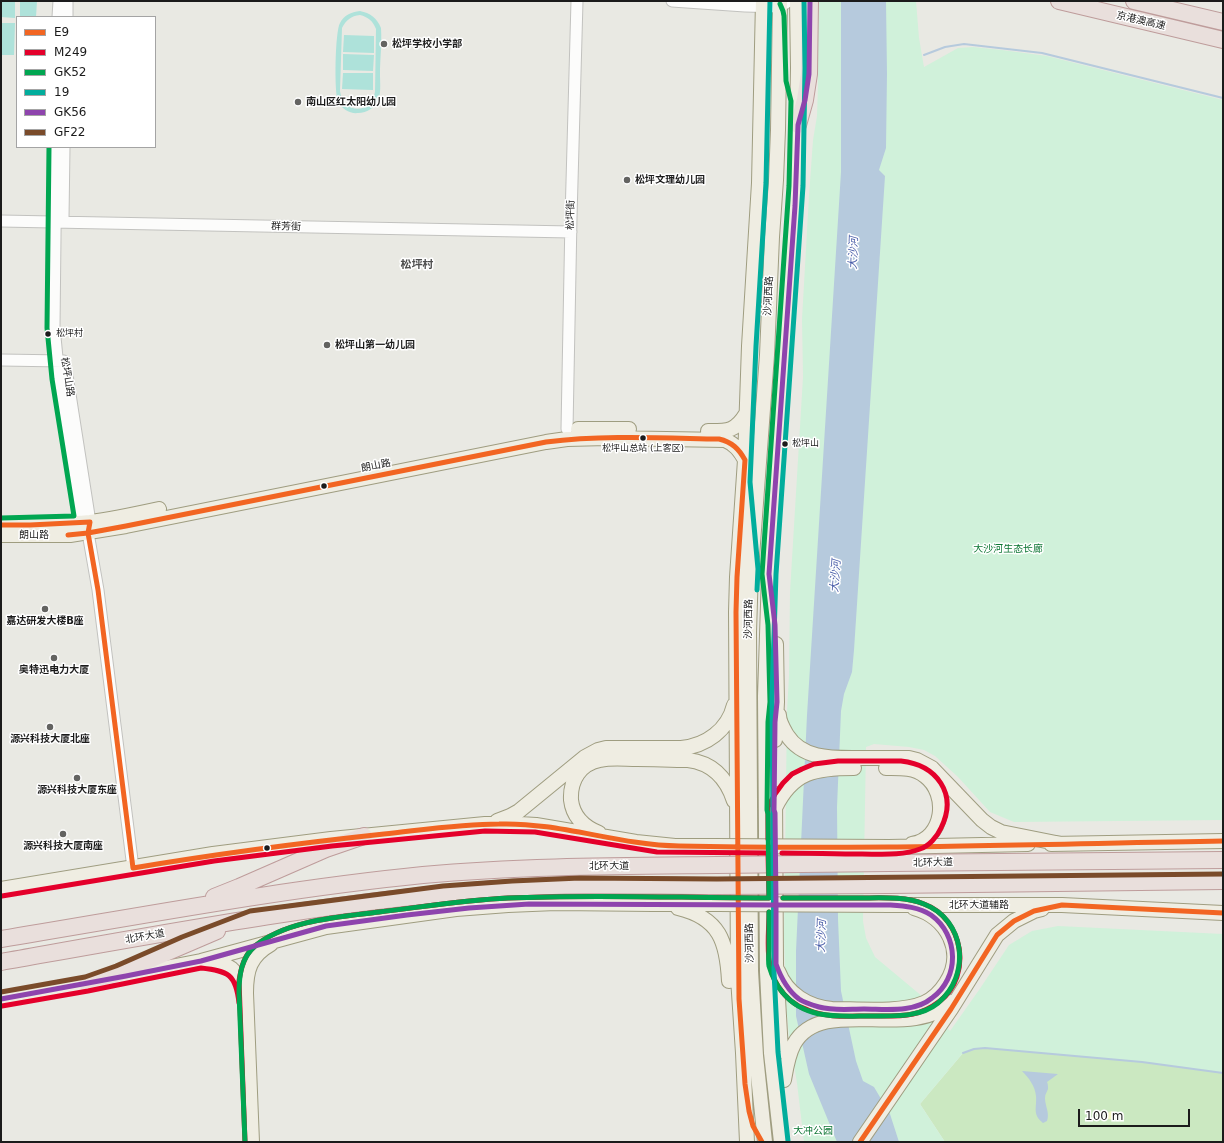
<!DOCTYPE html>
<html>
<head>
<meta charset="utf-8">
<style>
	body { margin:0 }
	#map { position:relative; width:1224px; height:1143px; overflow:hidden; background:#e9e9e3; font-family:"DejaVu Sans",sans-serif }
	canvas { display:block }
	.frame { position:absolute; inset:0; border:2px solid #1b1b1b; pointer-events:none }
	.legend { position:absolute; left:16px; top:16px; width:140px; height:132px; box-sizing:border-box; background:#fff; border:1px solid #a4a4a4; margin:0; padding:5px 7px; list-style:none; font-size:12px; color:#1b1b1b }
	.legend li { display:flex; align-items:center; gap:8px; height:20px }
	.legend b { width:20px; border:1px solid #a4a4a4 }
	.scale { position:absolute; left:1078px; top:1109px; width:112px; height:18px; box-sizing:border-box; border:2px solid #1b1b1b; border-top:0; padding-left:5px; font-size:12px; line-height:14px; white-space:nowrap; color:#1b1b1b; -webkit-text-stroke:3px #fff; paint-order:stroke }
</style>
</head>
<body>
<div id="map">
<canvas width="1224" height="1143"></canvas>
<div class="frame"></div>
<ul class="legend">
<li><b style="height:5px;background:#f26522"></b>E9</li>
<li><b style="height:5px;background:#e4002b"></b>M249</li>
<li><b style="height:5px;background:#00a651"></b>GK52</li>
<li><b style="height:5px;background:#01ad9c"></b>19</li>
<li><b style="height:5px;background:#8e44ad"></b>GK56</li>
<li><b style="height:5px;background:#7a4b2a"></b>GF22</li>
</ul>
<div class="scale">100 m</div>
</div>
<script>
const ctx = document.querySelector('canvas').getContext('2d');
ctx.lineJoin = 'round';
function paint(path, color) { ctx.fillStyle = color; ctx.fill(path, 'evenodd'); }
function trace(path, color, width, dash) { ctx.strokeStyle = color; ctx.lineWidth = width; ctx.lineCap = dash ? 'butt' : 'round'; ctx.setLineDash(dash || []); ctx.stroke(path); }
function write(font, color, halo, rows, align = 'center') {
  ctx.font = font + ' "DejaVu Sans","Noto Sans SC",sans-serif'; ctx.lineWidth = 3; ctx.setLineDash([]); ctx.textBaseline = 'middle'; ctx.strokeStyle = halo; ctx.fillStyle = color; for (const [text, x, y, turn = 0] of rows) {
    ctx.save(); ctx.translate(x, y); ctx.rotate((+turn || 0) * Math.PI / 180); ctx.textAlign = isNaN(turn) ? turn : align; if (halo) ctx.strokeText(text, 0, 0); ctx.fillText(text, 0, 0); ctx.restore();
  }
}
const grass = new Path2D(`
	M985 1048 1142 1062 1223 1073V1142H945L920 1104 963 1053 974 1049Z`);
const sand = new Path2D(`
	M1111 1111 1116 1115 1115 1120 1108 1119 1107 1118 1108 1113Z`);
const park = new Path2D(`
	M815 1H916L919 38 924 67 958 48 973 47 1002 50 1047 56 1223 100V820L1014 822 990 812 958 777 935 756 924 750 909 747 874 744 866 747 863 921 866 938 875 957 923 997 950 1031 979 990 1009 945 1032 931 1058 926 1223 934V1073L1142 1062 985 1048 974 1049 963 1053 920 1104 945 1142H804L797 1083 789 1036 786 1003 784 938 787 711 789 676 790 592 803 377 802 319 809 196 813 140 817 116 818 85Z`);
const pitch = new Path2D(`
	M1 1H15V18L1 17Z
	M20 1H37L36 17H20Z
	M360 11C370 13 377 18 381 28 382 43 380 59 380 74 380 81 381 91 379 98 376 107 367 113 358 113 350 114 342 109 338 102 334 93 335 31 340 23 344 15 351 12 360 11ZM360 15C368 17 373 21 376 29L375 92C371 115 343 114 340 91L342 28C346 20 351 16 360 15Z
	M1 23H15L14 55H1Z
	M344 35 374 36V53L343 52Z
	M343 54 374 55 373 71 343 70Z
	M343 73H373V90L342 89Z`);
const water = new Path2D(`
	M841 1H886L887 74 886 148 879 170 885 176 854 650 852 672 844 694 841 711 837 807 838 919 841 991 856 1061 863 1081 874 1087 890 1114 899 1142H837L809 1074 796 1016V951L807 715 841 172Z
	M1022 1071 1058 1074 1047 1082C1048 1084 1048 1086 1048 1089 1047 1092 1045 1094 1045 1098 1045 1106 1050 1113 1047 1121L1043 1123C1032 1114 1037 1108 1036 1096 1035 1086 1029 1078 1022 1071Z`);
const stream = new Path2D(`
	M924 55 945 47 964 44 1042 53 1223 98
	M963 1053 974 1049 985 1048 1142 1062 1223 1073`);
const minor = new Path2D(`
	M672 1 745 6 780 7 789 1
	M58 17 59 1
	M67 17V1
	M56 147 54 327 59 378 82 523 88 533 98 590 133 868
	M63 218 64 147
	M1 221 571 232
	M1 360 64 361
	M67 375 90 522 88 530
	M567 429 571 218 577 1`);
const major = new Path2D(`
	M578 429H629
	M708 431C727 431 735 432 746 414
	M1 525C31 525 60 525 90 522 113 519 136 514 159 509
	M1 535H70L126 526 546 442 567 439 607 438 725 440C735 444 740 451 745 460
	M779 715C779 722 783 728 787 735 803 760 833 758 860 758 876 758 893 758 909 758L917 760 932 768 982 820 991 827 1001 832 1061 844
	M775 740 777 702 776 644
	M886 768C899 768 914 767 925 776 949 794 944 839 912 844
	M775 794 776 964 781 1051
	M775 808C793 771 816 768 854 768
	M497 821 510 816 519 811 585 757 598 750 606 748H681C706 746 728 730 734 705
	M599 833C584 827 573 817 571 800 570 780 580 764 600 760 612 757 625 759 637 759 654 759 671 760 688 760 713 763 727 779 734 801
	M1051 844 1223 841
	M889 847 1028 844
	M1 889 213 854 331 839 485 824H520L536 825 636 842 675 846H716
	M890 905H1062L1223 913
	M678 908C720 918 727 942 729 981
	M205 961C231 964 236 968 245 992
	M778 971C787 994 808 1007 832 1009 858 1009 901 1013 924 1003 933 999 941 991 946 983 966 952 947 917 914 908
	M119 977 201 961 326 927 456 909 508 905 556 903 653 904H717
	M1 999 97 982
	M784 1080C786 1068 788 1055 794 1044 822 994 910 1042 951 1002
	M252 1142 246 993C246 970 250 956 271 944
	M747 1142 743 1053 738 978 736 612 737 577 745 460 749 346 759 183 763 1
	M765 1142 756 1056 751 971 749 632 751 570 767 355 772 237 776 180 778 130 780 1
	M781 1142 771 1053 767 972 765 696 769 574 796 186 798 68 797 1
	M860 1142 951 1009 997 935 1014 921 1034 911 1042 909`);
const highway = new Path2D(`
	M1059 1 1223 40
	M1134 1 1223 22
	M798 125 805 100 809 74 810 1
	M889 863 1223 860
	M889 885 1223 881
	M214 897 239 887 326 849 364 836
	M1 939C141 916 282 889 423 875 521 866 619 866 717 865
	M1 962C170 932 339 900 510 888 579 883 648 886 717 886
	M87 984 119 973 217 931`);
const majorBridge = new Path2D(`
	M716 846 889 847
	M717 904 890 905`);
const highwayBridge = new Path2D(`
	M717 865 889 863
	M717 886 889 885`);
const bus1 = new Path2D(`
	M1 525H30L90 522 88 533 98 590 133 868C216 854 300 843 384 834 422 830 460 824 499 824 559 822 618 845 679 846 860 850 1042 844 1223 841
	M68 535 88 533 126 526 546 442C604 435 661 438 719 439 732 442 739 449 745 460L737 577 736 612 739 999 745 1084 749 1111 753 1126 762 1142
	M860 1142 951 1009 997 935 1014 921 1034 911 1062 905 1223 913`);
const bus2 = new Path2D(`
	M768 839V807L775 794 783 783 792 774 802 769 814 764 838 761H901C937 765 958 794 941 828 937 837 929 846 920 849 902 856 880 854 862 854 835 854 809 853 782 853
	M2 896 214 861 332 846 485 831 535 832 657 852 768 853 769 898C682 898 595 894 508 898 465 900 422 907 379 912 339 917 287 920 255 946 244 955 241 968 239 981L245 1142
	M769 912C769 936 764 964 778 986 785 997 795 1006 808 1010 827 1018 848 1016 868 1016 883 1016 898 1017 913 1014 923 1012 932 1007 940 1001 973 975 963 918 924 904 904 896 880 898 858 898 833 898 808 898 783 898
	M2 1006 88 991 201 968C228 971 236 974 239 1003`);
const bus3 = new Path2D(`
	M1 518 74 516 52 379 47 328 49 147
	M769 912C769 924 769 936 769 948 769 954 768 961 769 966 772 976 777 986 783 993 805 1020 840 1016 870 1016 892 1016 920 1018 938 1003 971 976 966 920 924 904 904 896 880 898 858 898 833 898 808 898 783 898
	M245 1142 239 993C239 976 241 958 255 946 287 920 339 917 379 912 422 907 465 900 508 898 595 894 682 898 769 898L768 814 767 810 768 722 770 702 768 625 762 574 789 186 791 101 786 81 784 16 783 11 780 4`);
const bus4 = new Path2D(`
	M757 590 758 569 750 482 756 346 766 183 770 1
	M788 1141 778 1052 774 972 772 696 776 574 803 186 805 68 804 1`);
const bus5 = new Path2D(`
	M776 905H890C904 906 919 907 931 915 959 935 960 978 932 998 914 1013 886 1009 864 1009 849 1009 834 1011 819 1007 812 1005 805 1003 799 999 787 990 781 978 776 964Z
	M776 905 775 813 774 810 775 722 777 702 775 625 769 574 795 206 798 125 805 100 809 74 810 1
	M1 999 126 976 201 961 326 926 407 915 469 908 529 904 776 905`);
const bus6 = new Path2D(`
	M1 992 85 977 116 966 182 937 250 911 443 886 512 881 580 878 717 879 1223 874`);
const markers = [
	[384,44,4,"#636361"],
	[298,102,4,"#636361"],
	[627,180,4,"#636361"],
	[48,334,3.5,"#1b1b1b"],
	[327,345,4,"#636361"],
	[643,438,3.5,"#1b1b1b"],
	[785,444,3.5,"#1b1b1b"],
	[324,486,3.5,"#1b1b1b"],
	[45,609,4,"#636361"],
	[54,658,4,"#636361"],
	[50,727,4,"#636361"],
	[77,778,4,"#636361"],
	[63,834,4,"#636361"],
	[267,848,3.5,"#1b1b1b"]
];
const busNames = [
	["松坪村",56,334],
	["松坪山",792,444],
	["松坪山总站 (上客区)",643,449,"center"]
];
const streetNames = [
	["京港澳高速",1141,21,13],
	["松坪街",571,215,-89],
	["群芳街",286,227,1],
	["沙河西路",769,296,-87],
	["松坪山路",67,377,81],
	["朗山路",376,466,-11],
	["朗山路",34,535],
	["沙河西路",749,619,-89],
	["北环大道",933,863,-1],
	["北环大道",609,866],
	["北环大道辅路",979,905],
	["北环大道",145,937,-10],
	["沙河西路",750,943,-91]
];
const poiNames = [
	["松坪学校小学部",392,44,"left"],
	["南山区红太阳幼儿园",306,102,"left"],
	["松坪文理幼儿园",635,180,"left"],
	["松坪山第一幼儿园",335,345,"left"],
	["嘉达研发大楼B座",45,621],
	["奥特迅电力大厦",54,670],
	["源兴科技大厦北座",50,739],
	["源兴科技大厦东座",77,790],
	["源兴科技大厦南座",63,846]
];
const parkNames = [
	["大沙河生态长廊",1008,549],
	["大冲公园",813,1131]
];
const waterNames = [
	["大沙河",854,253,-88],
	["大沙河",836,576,-86],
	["大沙河",822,936,-88]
];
const neighbourhoodNames = [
	["松坪村",417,265]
];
paint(grass, '#cbe8c1');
paint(sand, '#f1f5c5');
paint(park, '#d0f1da');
paint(pitch, '#aee2da');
paint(water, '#b6cadd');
trace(stream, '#b6cadd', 2);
trace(minor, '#c2c2bf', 13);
trace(major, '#9f9d80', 16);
trace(highway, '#be9c9b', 18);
trace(minor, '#fcfcfb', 11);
trace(major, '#efede2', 14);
trace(highway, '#e9dfdc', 16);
trace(majorBridge, '#9f9d80', 16, []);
trace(highwayBridge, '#be9c9b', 18, []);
trace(majorBridge, '#efede2', 14);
trace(highwayBridge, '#e9dfdc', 16);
trace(bus1, '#f26522', 5);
trace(bus2, '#e4002b', 5);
trace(bus3, '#00a651', 5);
trace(bus4, '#01ad9c', 5);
trace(bus5, '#8e44ad', 5);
trace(bus6, '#7a4b2a', 5);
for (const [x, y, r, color] of markers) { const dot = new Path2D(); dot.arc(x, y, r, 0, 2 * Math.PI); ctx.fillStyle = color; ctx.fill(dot); trace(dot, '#fff', 1.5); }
write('9px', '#1b1b1b', '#fff', busNames, 'left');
write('10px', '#1b1b1b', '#fff', streetNames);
write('bold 10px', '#1b1b1b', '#fff', poiNames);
write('10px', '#0c7633', '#fff', parkNames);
write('italic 11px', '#495da8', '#fff', waterNames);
write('bold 11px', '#4e4e4e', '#fff', neighbourhoodNames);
</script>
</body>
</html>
